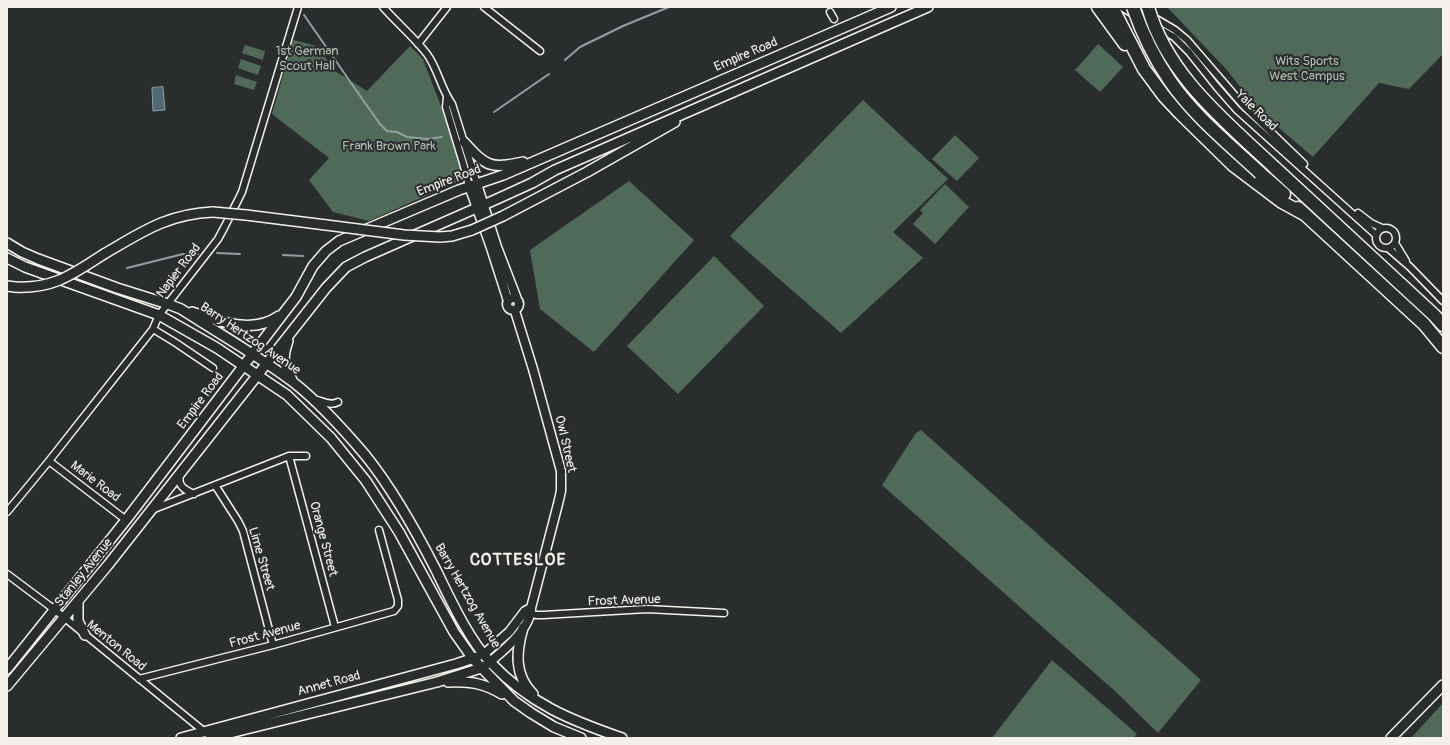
<!DOCTYPE html>
<html>
<head>
<meta charset="utf-8">
<style>
	body { margin:0 }
	#map { position:relative; width:1450px; height:745px; overflow:hidden; background:#2a2d2e; font-family:Pangolin,sans-serif }
	canvas { display:block }
	.frame { position:absolute; inset:0; border:8px solid #f4f1e8; pointer-events:none }
</style>
</head>
<body>
<div id="map">
<canvas width="1450" height="745"></canvas>
<div class="frame"></div>
</div>
<script>
const ctx = document.querySelector('canvas').getContext('2d');
ctx.lineJoin = 'round';
function paint(path, color) { ctx.fillStyle = color; ctx.fill(path, 'evenodd'); }
function trace(path, color, width, dash) { ctx.strokeStyle = color; ctx.lineWidth = width; ctx.lineCap = dash ? 'butt' : 'round'; ctx.setLineDash(dash || []); ctx.stroke(path); }
function write(font, color, halo, rows, align = 'center') {
  ctx.font = font + ' Pangolin,sans-serif'; ctx.lineWidth = 4; ctx.setLineDash([]); ctx.textBaseline = 'middle'; ctx.strokeStyle = halo; ctx.fillStyle = color; for (const [text, x, y, turn = 0] of rows) {
    ctx.save(); ctx.translate(x, y); ctx.rotate((+turn || 0) * Math.PI / 180); ctx.textAlign = isNaN(turn) ? turn : align; if (halo) ctx.strokeText(text, 0, 0); ctx.fillText(text, 0, 0); ctx.restore();
  }
}
const green = new Path2D(`
	M1167 7H1443V54L1409 89 1379 83 1313 157 1258 110 1227 70Z
	M293 40 317 46 335 71 367 91 410 46 423 59 468 177 369 221 333 212 309 180 329 158 272 114Z
	M1098 44 1123 67 1100 92 1075 70Z
	M245 45 265 51 263 60 242 53Z
	M241 59 261 66 258 75 238 68Z
	M236 75 257 82 254 90 234 84Z
	M863 100 948 179 893 232 923 258 841 333 730 236Z
	M955 135 979 158 957 181 932 159Z
	M629 181 694 240 594 352 540 309 530 250Z
	M945 184 969 207 935 244 913 224 923 213 920 210Z
	M714 256 764 306 678 394 627 346Z
	M921 430 1201 680 1158 733 1116 692 882 485 916 433Z
	M1052 660 1137 734 1133 738H992Z
	M1443 703V738H1411Z`);
const water = new Path2D(`
	M163 87 165 110 153 111 152 88Z`);
const stream = new Path2D(`
	M304 15 358 93 380 124 387 131 397 132 407 137 417 138 428 139 442 137
	M565 60 580 47 623 26 669 7
	M494 112 549 74
	M217 253 240 254
	M283 255 303 256
	M127 268 183 254H198`);
const minor = new Path2D(`
	M383 7C397 23 414 37 427 54 438 69 441 89 452 104L477 184
	M484 7 540 51
	M1121 7 1174 37 1189 52 1216 86 1237 110 1376 235
	M1136 7 1175 30 1187 40 1243 105 1304 164
	M830 12 834 19
	M418 44 447 7
	M447 97 446 107 463 163 469 186
	M1358 213 1371 223 1382 228
	M1376 238a10 10 0 1 1 20 0a10 10 0 1 1-20 0Z
	M1395 243 1406 261
	M1388 248 1410 267 1443 301
	M153 329 176 343 213 368
	M317 400C324 402 331 406 338 402
	M289 456 335 627
	M49 461 126 520
	M180 475C177 486 185 490 194 494
	M215 485 238 521 243 531 273 645
	M154 509 289 456H306
	M7 512 49 461 153 329 159 315 218 239 225 226 242 192 298 7
	M7 574 55 610 206 733
	M527 612 536 615H543L647 609 724 613
	M139 679 273 645 394 611 398 606V600L379 530`);
const tertiary = new Path2D(`
	M477 184 497 247 517 299
	M469 186 491 248 508 301
	M507 304a6 6 0 1 1 12 0a6 6 0 1 1-12 0Z
	M484 654 509 632 525 611 531 608
	M490 662C504 650 531 628 531 608L558 504 561 491V471L533 369 515 311`);
const secondary = new Path2D(`
	M464 142C487 167 490 169 523 162
	M246 215 326 225
	M503 216 587 172 675 122
	M440 237 452 236 472 230
	M7 243 22 252 38 259 117 288 168 304 181 309C218 333 257 355 293 382 320 403 344 430 366 456 394 491 416 531 436 570 450 599 469 640 491 663 530 704 570 720 622 738
	M104 254C142 232 167 214 213 212
	M7 258 25 267 159 315 217 348 287 395 331 438 366 481 399 532 454 632 473 659 514 701 531 713 554 727 581 738
	M7 286 15 287
	M192 312C220 321 252 335 279 316
	M288 341C282 358 283 364 292 380
	M78 601V621L85 635
	M523 628C516 652 514 675 533 694
	M7 669 126 520 286 310 296 297 313 266 326 251 339 241 459 190 503 175 891 7
	M448 682C470 681 483 683 502 694
	M7 686 108 565 326 288 346 267 365 257 497 199 532 183 555 170 928 7
	M181 738 456 664 477 657
	M210 738 437 682 481 668 485 666
	M1391 738 1443 685`);
const motorway = new Path2D(`
	M1098 7 1125 44
	M1112 7 1144 69 1164 96 1180 113 1233 165 1282 202 1304 214
	M1274 167 1434 315 1443 325
	M1260 173 1284 194
	M1298 208 1424 324 1443 347`);
const secondaryBridge = new Path2D(`
	M213 212 246 215
	M326 225 404 235 440 237
	M472 230 503 216
	M15 287C54 289 73 274 104 254`);
const motorwayBridge = new Path2D(`
	M1133 7C1142 33 1154 58 1170 81 1194 116 1229 144 1260 173
	M1148 7C1167 75 1225 121 1274 167`);
const parkNames = [
	["1st German",307,52],
	["Scout Hall",307,67],
	["Wits Sports",1307,62],
	["West Campus",1307,77],
	["Frank Brown Park",389,147]
];
const streetNames = [
	["Empire Road",746,55,-23],
	["Yale Road",1256,111,44],
	["Empire Road",449,181,-21],
	["Napier Road",179,271,-53],
	["Barry Hertzog Avenue",250,339,34],
	["Empire Road",201,401,-53],
	["Owl Street",565,444,77],
	["Marie Road",95,482,37],
	["Orange Street",323,539,75],
	["Lime Street",261,559,74],
	["Stanley Avenue",84,573,-51],
	["Barry Hertzog Avenue",467,596,60],
	["Frost Avenue",624,601,-2],
	["Frost Avenue",265,635,-15],
	["Menton Road",116,646,39],
	["Annet Road",329,684,-15]
];
const districtNames = [
	["COTTESLOE",518,561]
];
paint(green, '#506a58');
paint(water, '#506a75');
trace(water, '#92a0a3', 1);
trace(stream, '#92a0a3', 2);
trace(minor, '#f4f1e8', 9);
trace(tertiary, '#f4f1e8', 11);
trace(secondary, '#f4f1e8', 12);
trace(motorway, '#f4f1e8', 15);
trace(minor, '#2a2d2e', 6);
trace(tertiary, '#2a2d2e', 8);
trace(secondary, '#2a2d2e', 9);
trace(motorway, '#2a2d2e', 12);
trace(secondaryBridge, '#f4f1e8', 12, []);
trace(motorwayBridge, '#f4f1e8', 15, []);
trace(secondaryBridge, '#2a2d2e', 9);
trace(motorwayBridge, '#2a2d2e', 12);
write('13px', '#b2bbae', '#2a2d2e', parkNames);
write('13px', '#f4f1e8', '#2a2d2e', streetNames);
ctx.letterSpacing = '1px';
write('bold 17px', '#f4f1e8', '#2a2d2e', districtNames);
ctx.letterSpacing = '0px';
</script>
</body>
</html>
